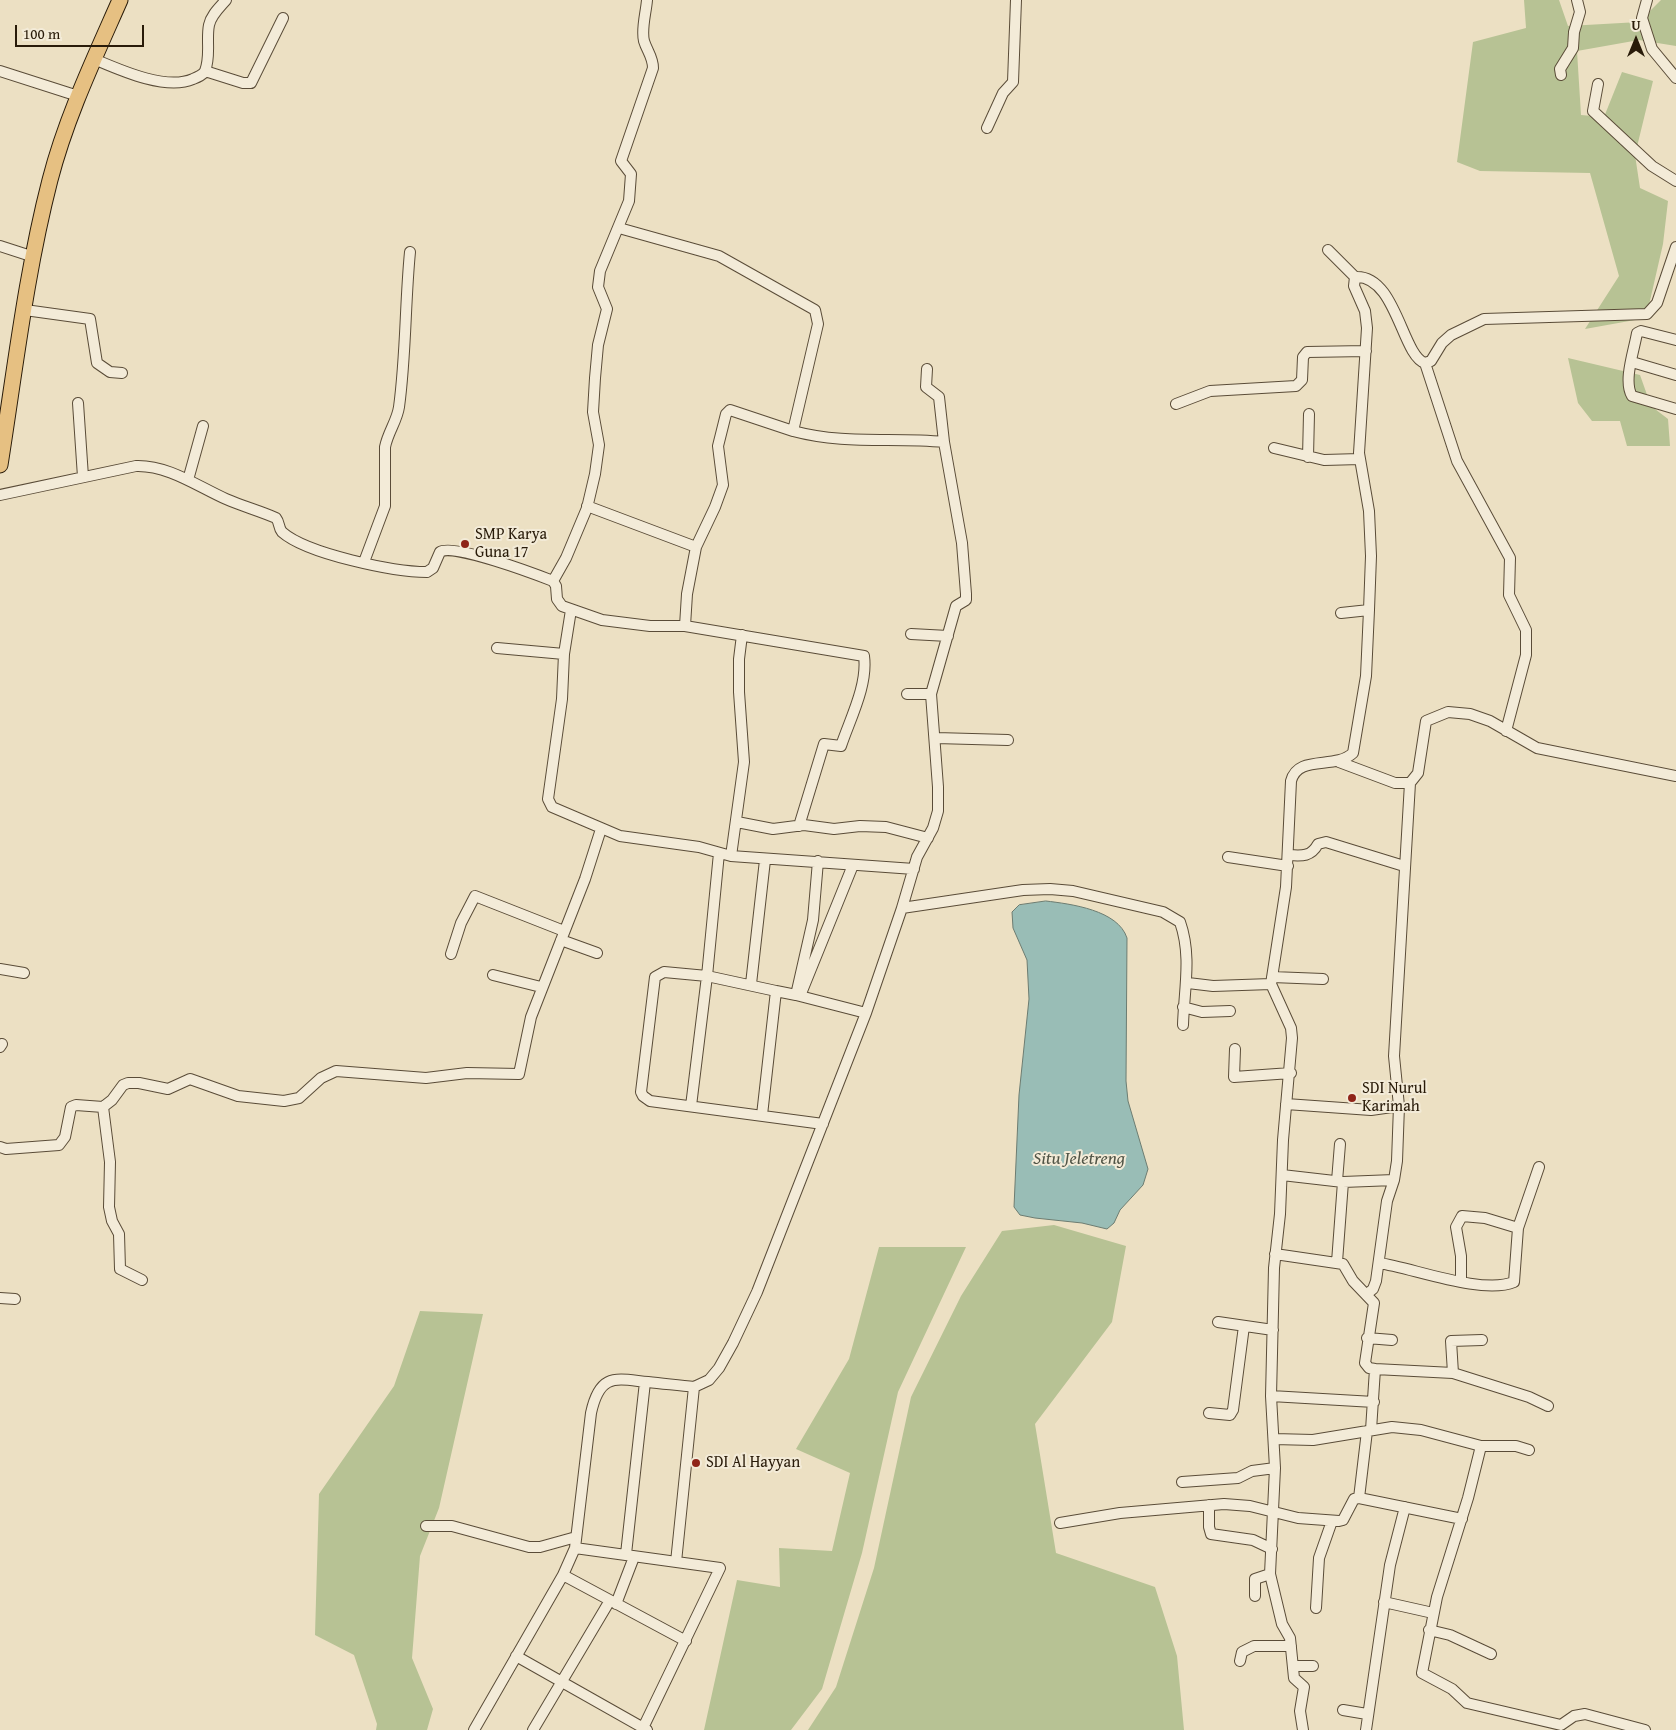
<!DOCTYPE html>
<html>
<head>
<meta charset="utf-8">
<style>
	body { margin:0 }
	#map { position:relative; width:1676px; height:1730px; overflow:hidden; background:#ece0c3; font-family:"Gentium Book Plus",serif }
	canvas { display:block }
	.north { position:absolute; left:1611px; top:15px; width:50px; height:50px; -webkit-text-stroke:4px #f3ebd8; paint-order:stroke; rotate:0deg; font-size:14px; font-weight:700; line-height:20px; text-align:center; color:#291b09 }
	.north::after { content:''; display:block; margin:auto; width:18px; height:22px; background:#291b09; clip-path:polygon(50% 0,100% 100%,50% 72%,0 100%) }
	.scale { position:absolute; left:15px; top:25px; width:129px; height:22px; box-sizing:border-box; border:2px solid #291b09; border-top:0; padding-left:6px; font-size:15px; line-height:18px; white-space:nowrap; color:#291b09; -webkit-text-stroke:4px #f3ebd8; paint-order:stroke }
</style>
</head>
<body>
<div id="map">
<canvas width="1676" height="1730"></canvas>
<div class="north">U</div>
<div class="scale">100 m</div>
</div>
<script>
const ctx = document.querySelector('canvas').getContext('2d');
ctx.lineJoin = 'round';
function paint(path, color) { ctx.fillStyle = color; ctx.fill(path, 'evenodd'); }
function trace(path, color, width, dash) { ctx.strokeStyle = color; ctx.lineWidth = width; ctx.lineCap = dash ? 'butt' : 'round'; ctx.setLineDash(dash || []); ctx.stroke(path); }
function write(font, color, halo, rows, align = 'center') {
  ctx.font = font + ' "Gentium Book Plus",serif'; ctx.lineWidth = 4; ctx.setLineDash([]); ctx.textBaseline = 'middle'; ctx.strokeStyle = halo; ctx.fillStyle = color; for (const [text, x, y, turn = 0] of rows) {
    ctx.save(); ctx.translate(x, y); ctx.rotate((+turn || 0) * Math.PI / 180); ctx.textAlign = isNaN(turn) ? turn : align; if (halo) ctx.strokeText(text, 0, 0); ctx.fillText(text, 0, 0); ctx.restore();
  }
}
const green = new Path2D(`
	M1524 0H1559L1568 26 1639 22 1661 0H1676V46L1639 40 1577 51 1581 115 1604 117 1622 72 1653 81 1635 155 1640 188 1668 201 1663 244 1646 318 1585 329 1619 276 1590 173 1480 171 1457 162 1473 42 1526 28Z
	M1568 358 1640 375 1651 406 1668 419 1670 446H1627L1620 421H1592L1578 403Z
	M1054 1225 1126 1246 1112 1322 1035 1424 1056 1553 1155 1587 1177 1656 1184 1730H808L836 1687 874 1568 911 1397 961 1296 1002 1231Z
	M879 1247H966L898 1392 862 1553 822 1689 791 1730H704L737 1580 780 1587 779 1548 832 1551 850 1473 796 1449 849 1359Z
	M420 1311 483 1314 439 1508 420 1556 412 1658 433 1709 427 1730H376L377 1724 354 1655 315 1635 319 1494 394 1386Z`);
const water = new Path2D(`
	M1046 901C1071 904 1118 910 1127 938L1126 1081 1128 1101 1148 1169 1143 1185 1120 1210 1114 1223 1107 1229 1082 1223 1035 1218 1020 1215 1014 1207 1019 1095 1029 999 1027 960 1013 928 1012 912 1019 905Z`);
const street = new Path2D(`
	M1647 0 1642 18 1652 49 1676 78
	M94 59C120 70 166 91 193 79 198 77 203 75 205 71 211 56 206 40 209 25 211 15 220 7 226 0
	M0 71 78 96
	M205 71 243 83H251L283 18
	M1561 75 1560 69 1573 48 1574 32 1580 12 1577 0
	M1598 84 1593 111 1652 166 1676 181
	M987 128 1003 93 1013 82 1016 0
	M619 228 719 256 815 310 818 324 793 431C845 445 892 437 944 442L962 543 966 594V600L956 606 931 694
	M0 246 34 257
	M1355 277C1396 274 1402 356 1425 363L1431 361 1442 343 1451 335 1484 319 1647 314 1657 303 1676 247
	M25 310 90 319 97 363 110 372 122 373
	M1676 340 1641 331 1637 333C1634 351 1623 381 1632 396L1676 409
	M1632 362 1676 375
	M1425 363 1457 461 1510 558 1509 595 1526 630V655L1506 731
	M927 369 926 387 939 397 944 442
	M78 403 83 477
	M1176 404 1210 391 1296 386 1302 380 1303 357 1307 352 1366 351
	M1274 448 1324 460 1360 459
	M1308 457 1309 414
	M188 480 203 426
	M0 495 136 466C168 465 197 486 226 499 242 506 260 511 276 518 280 523 278 527 282 532 307 554 394 572 427 572L433 568 440 552C453 543 535 574 553 581L556 586 557 599 562 606 602 620 650 626H685L864 656C868 685 850 719 841 746L824 744 799 826
	M587 506 696 547
	M364 562 385 506V447C388 432 397 421 399 407 406 356 405 303 410 252
	M553 581 566 558 587 508 595 474 599 445 593 412 595 378 598 345 607 309 598 287 600 271 629 201 631 174 621 161 653 68C653 57 647 51 644 41 641 29 646 13 647 0
	M571 610 564 654 562 699 548 799 552 807 620 836 699 847 731 856 914 869
	M1341 613 1369 610
	M685 626 687 594 696 547 715 507 723 485 718 446 726 414 730 410 793 431
	M911 634 948 636
	M497 648 564 654
	M907 694H931L938 787V811L933 828 917 857 902 908 1023 890 1050 889 1073 891 1163 912 1180 922C1192 956 1184 990 1183 1025
	M936 738 1008 740
	M1339 762 1395 783H1410L1418 773 1426 721 1448 712 1470 714 1490 721 1537 748 1676 776
	M737 822 773 829 804 825 834 829 860 826 886 827 928 838
	M719 853 707 976 664 972 655 977 641 1092 643 1096 650 1101 823 1124
	M1288 855C1302 856 1311 857 1318 844L1326 842 1404 866
	M731 856 744 762 739 692V659L742 635
	M1228 857 1288 866
	M561 940 597 953
	M451 954 461 923 475 896 564 931
	M0 969 24 973
	M493 975 541 987
	M1272 977 1323 979
	M1188 983 1213 986 1271 984
	M751 984 765 860
	M802 991 853 865
	M796 995 866 1013
	M1183 1007 1202 1012 1230 1011
	M0 1047 2 1044
	M1235 1049 1234 1077 1291 1073
	M1286 1104 1371 1110 1399 1106
	M691 1106 707 976 776 991
	M103 1107 110 1162 109 1207 112 1221 119 1234 120 1269 142 1280
	M762 1115 776 991 796 995 813 920 818 861
	M0 1147 6 1149 59 1145 65 1137 71 1107 76 1105 103 1107 112 1100 123 1085 128 1083H139L168 1089 190 1079 238 1096 284 1101 299 1098 321 1078 336 1071 426 1078 467 1073 519 1074 531 1017 585 879 601 829
	M1282 1175 1343 1182 1394 1180
	M1337 1181 1340 1144
	M1275 1254 1343 1264 1353 1281 1374 1303 1365 1363 1369 1368 1375 1369 1371 1430
	M1337 1262 1343 1182
	M1379 1263C1413 1268 1482 1295 1514 1282L1518 1228 1539 1167
	M1461 1281V1256L1456 1227 1462 1216 1485 1218 1518 1228
	M1367 1294 1373 1289 1376 1281 1387 1201 1394 1180 1397 1161 1399 1106 1394 1056 1410 783
	M0 1298 15 1299
	M1218 1322 1273 1330
	M1367 1338 1392 1340
	M1375 1369 1453 1373 1529 1397 1548 1406
	M1453 1373 1451 1341 1482 1340
	M1271 1396 1374 1402
	M1209 1413 1230 1415 1233 1410 1244 1326
	M1274 1439 1313 1440 1392 1427 1421 1430 1481 1446H1516L1529 1450
	M1481 1446 1468 1498 1437 1597 1422 1673 1452 1689 1467 1703 1561 1725 1574 1716 1585 1714 1645 1730
	M1182 1482 1238 1478 1252 1471 1275 1468
	M1359 1498 1367 1431
	M1209 1505V1527L1211 1534 1253 1540 1272 1549
	M1060 1523 1120 1513 1224 1504 1250 1506 1298 1518 1339 1521 1343 1520 1354 1499 1359 1498 1462 1519
	M426 1526H452L529 1547H540L576 1537
	M575 1548 720 1568 642 1730
	M626 1554 645 1382
	M676 1562 694 1387
	M1270 1574 1282 1624 1290 1638 1294 1678 1304 1687 1300 1711 1303 1730
	M563 1575 686 1641
	M1255 1596V1579L1270 1574 1275 1468 1271 1396 1274 1268 1280 1214 1283 1140 1292 1038 1291 1028 1271 984 1286 887 1291 781C1298 754 1335 770 1353 753L1366 676 1369 610 1371 556 1369 511 1359 453 1367 328 1365 311 1354 286 1355 277 1328 250
	M1384 1602 1433 1613
	M616 1604 634 1557
	M1316 1608 1319 1558 1332 1521
	M1429 1630 1450 1635 1491 1654
	M516 1656 647 1730
	M1240 1661 1242 1652 1254 1646H1291
	M1293 1666H1313
	M1343 1710 1367 1714
	M474 1730 563 1575 575 1548 591 1413C600 1372 616 1379 648 1382 664 1384 679 1385 694 1387L709 1380 719 1368 733 1343 757 1292 866 1013 902 908
	M533 1730 609 1602
	M1366 1730 1390 1565 1405 1507`);
const primary = new Path2D(`
	M0 465C15 370 26 273 50 180 66 118 94 59 120 0`);
const markers = [
	[465,544,5,"#8f2418"],
	[1352,1098,5,"#8f2418"],
	[696,1463,5,"#8f2418"]
];
const poiNames = [
	["SMP Karya",475,535],
	["Guna 17",475,553],
	["SDI Nurul",1362,1089],
	["Karimah",1362,1107],
	["SDI Al Hayyan",706,1463]
];
const waterNames = [
	["Situ Jeletreng",1079,1159]
];
paint(green, '#b7c294');
paint(water, '#99bdb6');
trace(water, '#6c7c71', 1);
trace(street, '#5a4c38', 12);
trace(primary, '#291b09', 17);
trace(street, '#f3ebd8', 10);
trace(primary, '#e6c082', 15);
for (const [x, y, r, color] of markers) { const dot = new Path2D(); dot.arc(x, y, r, 0, 2 * Math.PI); ctx.fillStyle = color; ctx.fill(dot); trace(dot, '#f3ebd8', 2); }
write('16px', '#291b09', '#f3ebd8', poiNames, 'left');
write('italic 18px', '#505446', '#f3ebd8', waterNames);
</script>
</body>
</html>
